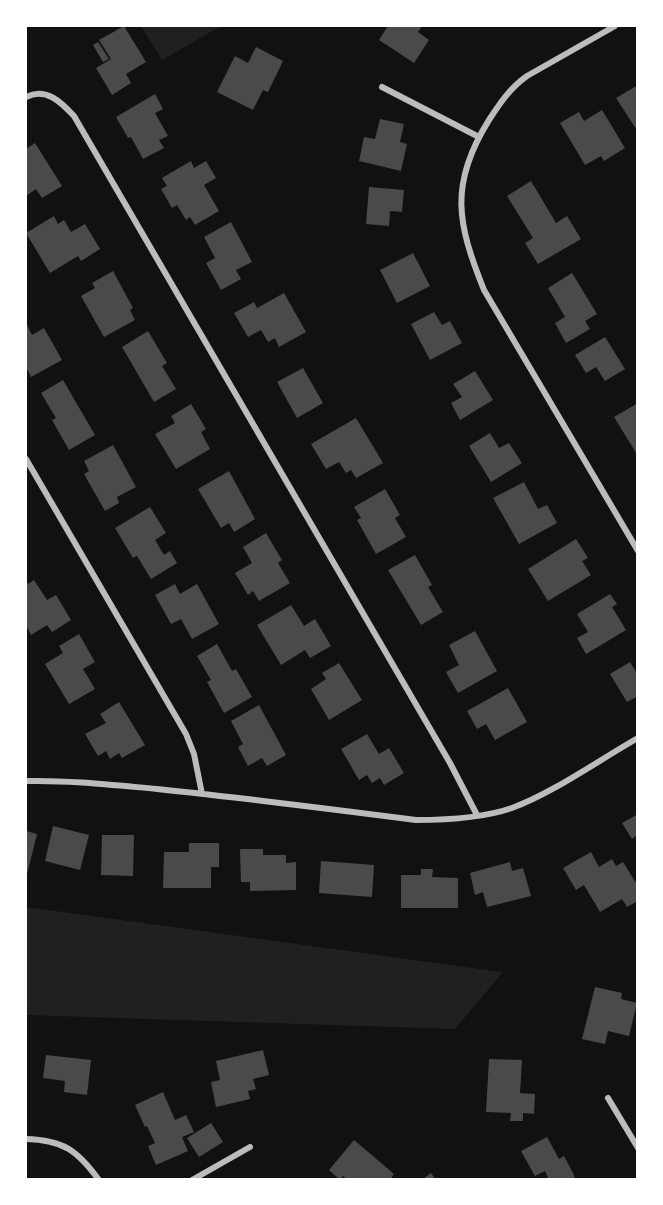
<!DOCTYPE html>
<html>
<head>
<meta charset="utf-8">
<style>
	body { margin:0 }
	#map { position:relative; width:663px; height:1205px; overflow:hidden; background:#111; font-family:"DM Sans",sans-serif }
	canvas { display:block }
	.frame { position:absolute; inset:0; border:27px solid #fff; pointer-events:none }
</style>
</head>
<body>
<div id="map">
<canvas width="663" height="1205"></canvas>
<div class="frame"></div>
</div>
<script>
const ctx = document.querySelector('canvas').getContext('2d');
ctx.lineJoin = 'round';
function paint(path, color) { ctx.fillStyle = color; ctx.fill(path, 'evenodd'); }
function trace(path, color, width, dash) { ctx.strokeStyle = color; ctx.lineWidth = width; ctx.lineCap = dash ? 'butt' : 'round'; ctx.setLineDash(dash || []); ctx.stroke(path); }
const green = new Path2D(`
	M141 26H221L162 60Z
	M26 907 502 972H503L455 1029 26 1015Z`);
const building = new Path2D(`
	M124 26 146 62 126 74 131 83 112 95 96 68 111 59 99 40Z
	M388 26H422L418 32 429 40 414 63 379 40Z
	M98 42 109 59 103 62 93 45Z
	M256 47 283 61 268 92 263 90 253 110 217 92 235 56 248 63Z
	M638 85V132L616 98Z
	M155 94 163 109 155 113 168 136 159 140 164 148 143 159 131 137 128 138 116 117Z
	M602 110 625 148 604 161 601 156 585 165 560 123 579 112 584 121Z
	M380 119 404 124 400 142 407 144 401 171 359 161 364 137 375 139Z
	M35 143 62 186 42 198 36 189 26 196V149Z
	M191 161 194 168 206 161 216 178 204 185 219 211 195 225 190 217 186 220 177 205 172 208 161 189 167 186 162 178Z
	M531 181 556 223 567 216 581 239 538 264 525 243 533 238 507 196Z
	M369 187 404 190 402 212 390 211 389 226 366 224Z
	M54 216 58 224 64 220 71 232 85 224 100 249 81 261 78 256 50 273 26 233Z
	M231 222 252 262 236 270 241 279 221 290 206 263 215 258 204 237Z
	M413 253 430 286 397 303 380 270Z
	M113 271 133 308 130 310 135 320 104 337 81 296 95 288 92 283Z
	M572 273 597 314 585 321 590 329 566 343 555 323 565 317 548 288Z
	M284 293 306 332 279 347 275 338 268 342 261 330 248 337 234 313 254 302 257 308Z
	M434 312 442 325 450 321 462 343 430 360 411 324Z
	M26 323 32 335 44 328 62 360 31 377 26 367Z
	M148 331 167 363 162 366 176 389 154 402 122 347Z
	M605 337 625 369 605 381 596 367 586 373 575 355Z
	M303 368 323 403 297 418 277 382Z
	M475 371 493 400 460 420 451 403 462 397 453 384Z
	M63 380 95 435 69 450 52 420 56 418 41 393Z
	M638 403V456L614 417Z
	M191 404 206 429 201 432 210 449 176 469 155 434 175 423 171 416Z
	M356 418 383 463 356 478 351 470 346 473 339 462 326 469 311 444Z
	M490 433 499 448 509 443 522 463 491 482 469 446Z
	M113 445 136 487 117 497 119 503 105 511 84 474 89 471 84 461Z
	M229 471 255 519 234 532 229 523 221 528 198 489Z
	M524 482 538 509 547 505 557 523 519 544 493 498Z
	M385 489 400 515 395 518 406 537 376 554 357 520 361 518 354 507Z
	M150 507 166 533 155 540 164 555 170 551 177 563 151 579 137 556 133 558 115 528Z
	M266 533 282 560 278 563 290 583 259 601 253 591 248 595 235 573 252 563 243 547Z
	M576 539 588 558 582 561 591 575 548 601 528 569Z
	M415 555 432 585 428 587 443 612 421 625 388 570Z
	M26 580 28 584 34 580 47 600 56 595 71 620 52 632 47 625 31 635 26 625Z
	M175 584 180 594 197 584 219 624 192 639 181 619 171 624 155 595Z
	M610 594 617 604 612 607 626 630 586 654 577 638 588 632 577 614Z
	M291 605 304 626 315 619 331 646 310 658 305 650 281 665 257 625Z
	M475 631 497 671 458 693 446 672 459 665 449 645Z
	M79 634 95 662 83 669 95 689 69 704 45 664 63 653 59 646Z
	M217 644 232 671 236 669 252 697 224 713 207 682 211 680 197 656Z
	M630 662 636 672 638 671V696L627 702 610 674Z
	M339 663 362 700 329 720 311 689 326 679 322 673Z
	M508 688 527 722 495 740 486 724 477 729 467 711Z
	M119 702 145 745 122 758 119 753 110 759 106 751 98 756 85 734 106 723 100 714Z
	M259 705 286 755 267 766 262 758 248 766 238 747 243 744 231 721Z
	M367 734 379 754 389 748 404 773 384 785 380 778 372 783 367 775 359 780 341 749Z
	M638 814V839L636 836 632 839 622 823Z
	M53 826 89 835 80 870 45 861Z
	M26 831 37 834 27 874 26 873Z
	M102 835H134L133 876 101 875Z
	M189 843H219V867H211V888H163L164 852H189Z
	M240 849H263V855H286V863L296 862V890L250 891V882H241Z
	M591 852 599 867 612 859 616 866 623 862 638 886V901L627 907 622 899 600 912 584 885 576 890 563 868Z
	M321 861 374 865 372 897 319 893Z
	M510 862 512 871 523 868 531 896 487 907 483 892 475 895 470 873Z
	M421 869H433L432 877 458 878V908H401V875H421Z
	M595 987 622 993 621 999 637 1003 629 1036 608 1031 605 1044 582 1039Z
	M263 1050 269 1075 253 1079 256 1089 248 1091 250 1099 216 1107 211 1082 220 1080 216 1061Z
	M46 1055 91 1060 87 1095 64 1092 65 1081 43 1078Z
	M489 1059 522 1060 520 1093 535 1094 534 1114 523 1113V1121H510L511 1113 486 1112Z
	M163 1092 175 1120 186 1115 194 1132 182 1137 188 1151 156 1165 148 1146 155 1143 147 1126 145 1127 135 1105Z
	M211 1123 223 1142 199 1157 187 1138Z
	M547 1137 559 1159 564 1156 575 1177 570 1180H549L545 1171 535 1176 521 1151Z
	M354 1140 394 1174 390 1180H348L343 1176 340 1180 329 1170Z
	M431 1173 436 1180H422Z`);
const minor = new Path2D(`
	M615 26 527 76C510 88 500 103 489 120 449 184 457 223 484 290L638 551
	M382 87 479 137
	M26 97C46 87 61 102 74 116L450 763 477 815
	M26 459 186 734 194 754 202 794
	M26 781C70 780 113 785 157 789 244 798 330 809 416 820 446 820 483 818 512 808 553 793 599 760 638 738
	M608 1098 638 1148
	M26 1139C63 1140 77 1150 99 1180
	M192 1180 250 1147`);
paint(green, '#202020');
paint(building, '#4a4a4a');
trace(minor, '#bcbcbc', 6);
</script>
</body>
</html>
